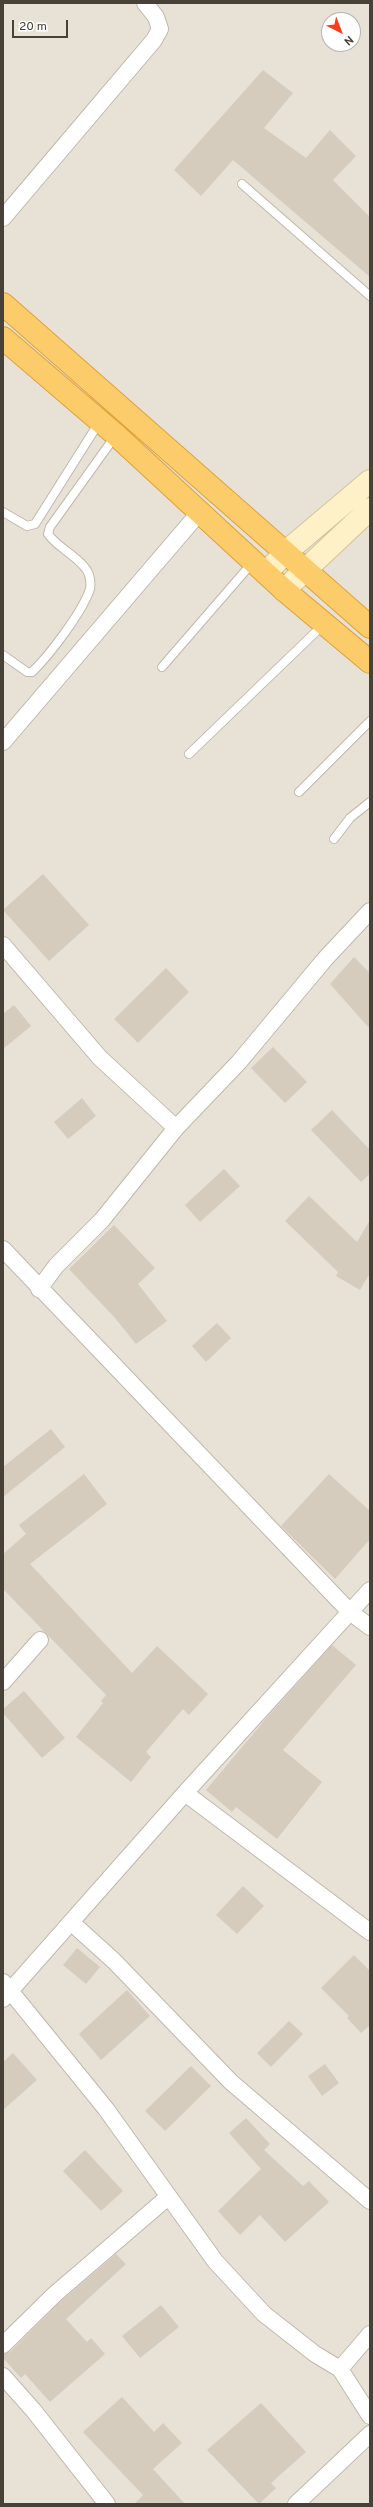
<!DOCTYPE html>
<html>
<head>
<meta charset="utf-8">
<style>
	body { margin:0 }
	#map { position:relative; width:373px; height:2507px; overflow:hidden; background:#f4f0e8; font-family:Overpass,sans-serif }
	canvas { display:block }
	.frame { position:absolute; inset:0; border:4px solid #474137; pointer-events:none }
	.north { position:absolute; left:321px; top:12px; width:40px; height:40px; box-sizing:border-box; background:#fff; border:1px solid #b5b3af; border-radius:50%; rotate:138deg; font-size:11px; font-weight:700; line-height:16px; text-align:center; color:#474137 }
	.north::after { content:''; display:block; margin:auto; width:14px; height:18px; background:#f73d1c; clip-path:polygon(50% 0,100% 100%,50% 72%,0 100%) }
	.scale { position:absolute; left:12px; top:20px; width:56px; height:18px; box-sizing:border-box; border:2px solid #474137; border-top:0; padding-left:5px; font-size:12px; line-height:14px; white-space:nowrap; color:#474137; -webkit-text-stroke:3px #fff; paint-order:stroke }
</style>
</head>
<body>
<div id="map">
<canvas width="373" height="2507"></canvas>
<div class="frame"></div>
<div class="north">N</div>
<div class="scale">20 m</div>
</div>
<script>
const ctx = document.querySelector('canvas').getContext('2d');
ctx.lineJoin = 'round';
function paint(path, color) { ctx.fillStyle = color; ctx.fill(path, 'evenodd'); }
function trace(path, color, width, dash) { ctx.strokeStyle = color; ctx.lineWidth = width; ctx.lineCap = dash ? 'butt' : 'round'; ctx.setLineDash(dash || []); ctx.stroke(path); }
const residential = new Path2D(`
	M3 3H370V2504H3ZM329 20H353V44H329Z`);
const building = new Path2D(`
	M263 70 293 93 264 128 306 158 330 130 356 156 333 180 370 217V277L233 160 201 196 174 170Z
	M43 874 89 925 49 961 3 910Z
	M354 957 370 973V1029L330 984Z
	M166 968 189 992 138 1043 114 1019Z
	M14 1005 31 1026 3 1049V1014Z
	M273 1047 307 1082 285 1103 251 1068Z
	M82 1098 96 1116 68 1139 54 1122Z
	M332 1110 370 1150V1174L361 1182 311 1130Z
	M224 1169 240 1186 200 1222 185 1205Z
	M309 1196 357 1242 370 1220V1273L360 1290 336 1276 338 1272 285 1221Z
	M114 1225 155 1268 138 1284 167 1321 136 1344 115 1318 69 1269Z
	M217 1323 231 1338 206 1362 192 1346Z
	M51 1429 65 1447 3 1497V1467Z
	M84 1474 107 1504 30 1564 132 1673 157 1646 208 1694 189 1715 183 1709 146 1752 151 1757 131 1782 76 1737 103 1703 101 1701 106 1695 3 1589V1554L26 1534 19 1525Z
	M329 1474 370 1511V1539L335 1579 281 1526Z
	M332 1645 356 1665 283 1750 322 1782 277 1839 236 1807 232 1812 206 1790 269 1715Z
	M24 1691 65 1738 42 1758 3 1713V1709Z
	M243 1886 264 1906 237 1934 216 1915Z
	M77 1948 100 1967 86 1984 63 1965Z
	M354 1955 370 1971V2025L361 2033 347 2018 349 2016 321 1988Z
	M127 1990 150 2016 101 2060 79 2034Z
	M289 2021 303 2034 271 2067 257 2053Z
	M13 2053 37 2080 3 2110V2062Z
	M325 2064 339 2083 322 2096 308 2076Z
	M191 2066 211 2086 165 2131 145 2111Z
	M246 2118 270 2144 264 2150 303 2186 309 2181 329 2202 285 2242 260 2215 240 2235 218 2211 261 2169 229 2133Z
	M85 2150 123 2191 101 2211 63 2171Z
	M116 2254 126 2264 66 2319 87 2342 91 2338 105 2354 50 2402 25 2374 21 2378 3 2358V2354L10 2352 61 2301Z
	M161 2305 179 2327 140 2358 122 2336Z
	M122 2397 154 2432 163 2423 182 2443 153 2469 185 2504H134L143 2495 83 2432Z
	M261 2403 306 2452 271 2483 276 2488 259 2504 207 2450Z`);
const lane = new Path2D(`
	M242 184 370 296
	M3 512 27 526 35 524 100 421
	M3 655 27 672H32C49 656 83 611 90 589 91 583 90 574 86 569 76 555 58 548 48 534L50 527 116 435
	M162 667 253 562
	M189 754 324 624
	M299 792 370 721
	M334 839 350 818 370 802`);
const street = new Path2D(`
	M3 218 154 40 160 29 156 17 145 3
	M3 742 199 513
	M3 945 100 1058 176 1128
	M3 1249 350 1612 370 1627
	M39 1289 56 1266 102 1220 176 1128 239 1062 325 959 370 911
	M3 1682 40 1640
	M185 1793 370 1932
	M72 1923 114 1961 231 2082 370 2201
	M3 1982 106 2109 215 2261 264 2314 315 2354 340 2369 370 2416
	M3 1999 185 1793 370 1590
	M3 2345 55 2294 168 2197
	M340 2369 370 2334
	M3 2376 34 2411 107 2504
	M296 2504 370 2434`);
const secondary = new Path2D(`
	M266 573 286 552 370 481
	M284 590 370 509`);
const highway = new Path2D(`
	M3 304 370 627
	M3 338 116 435 284 590 370 662`);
paint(residential, '#e8e2d6');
paint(building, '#d5ccbe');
trace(lane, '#bfb8ab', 10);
trace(street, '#bfb8ab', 18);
trace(secondary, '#d3c499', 24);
trace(highway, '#dca13a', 24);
trace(lane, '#fff', 8);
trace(street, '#fff', 16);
trace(secondary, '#fef1c8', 22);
trace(highway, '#fccc6b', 22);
</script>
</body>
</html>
